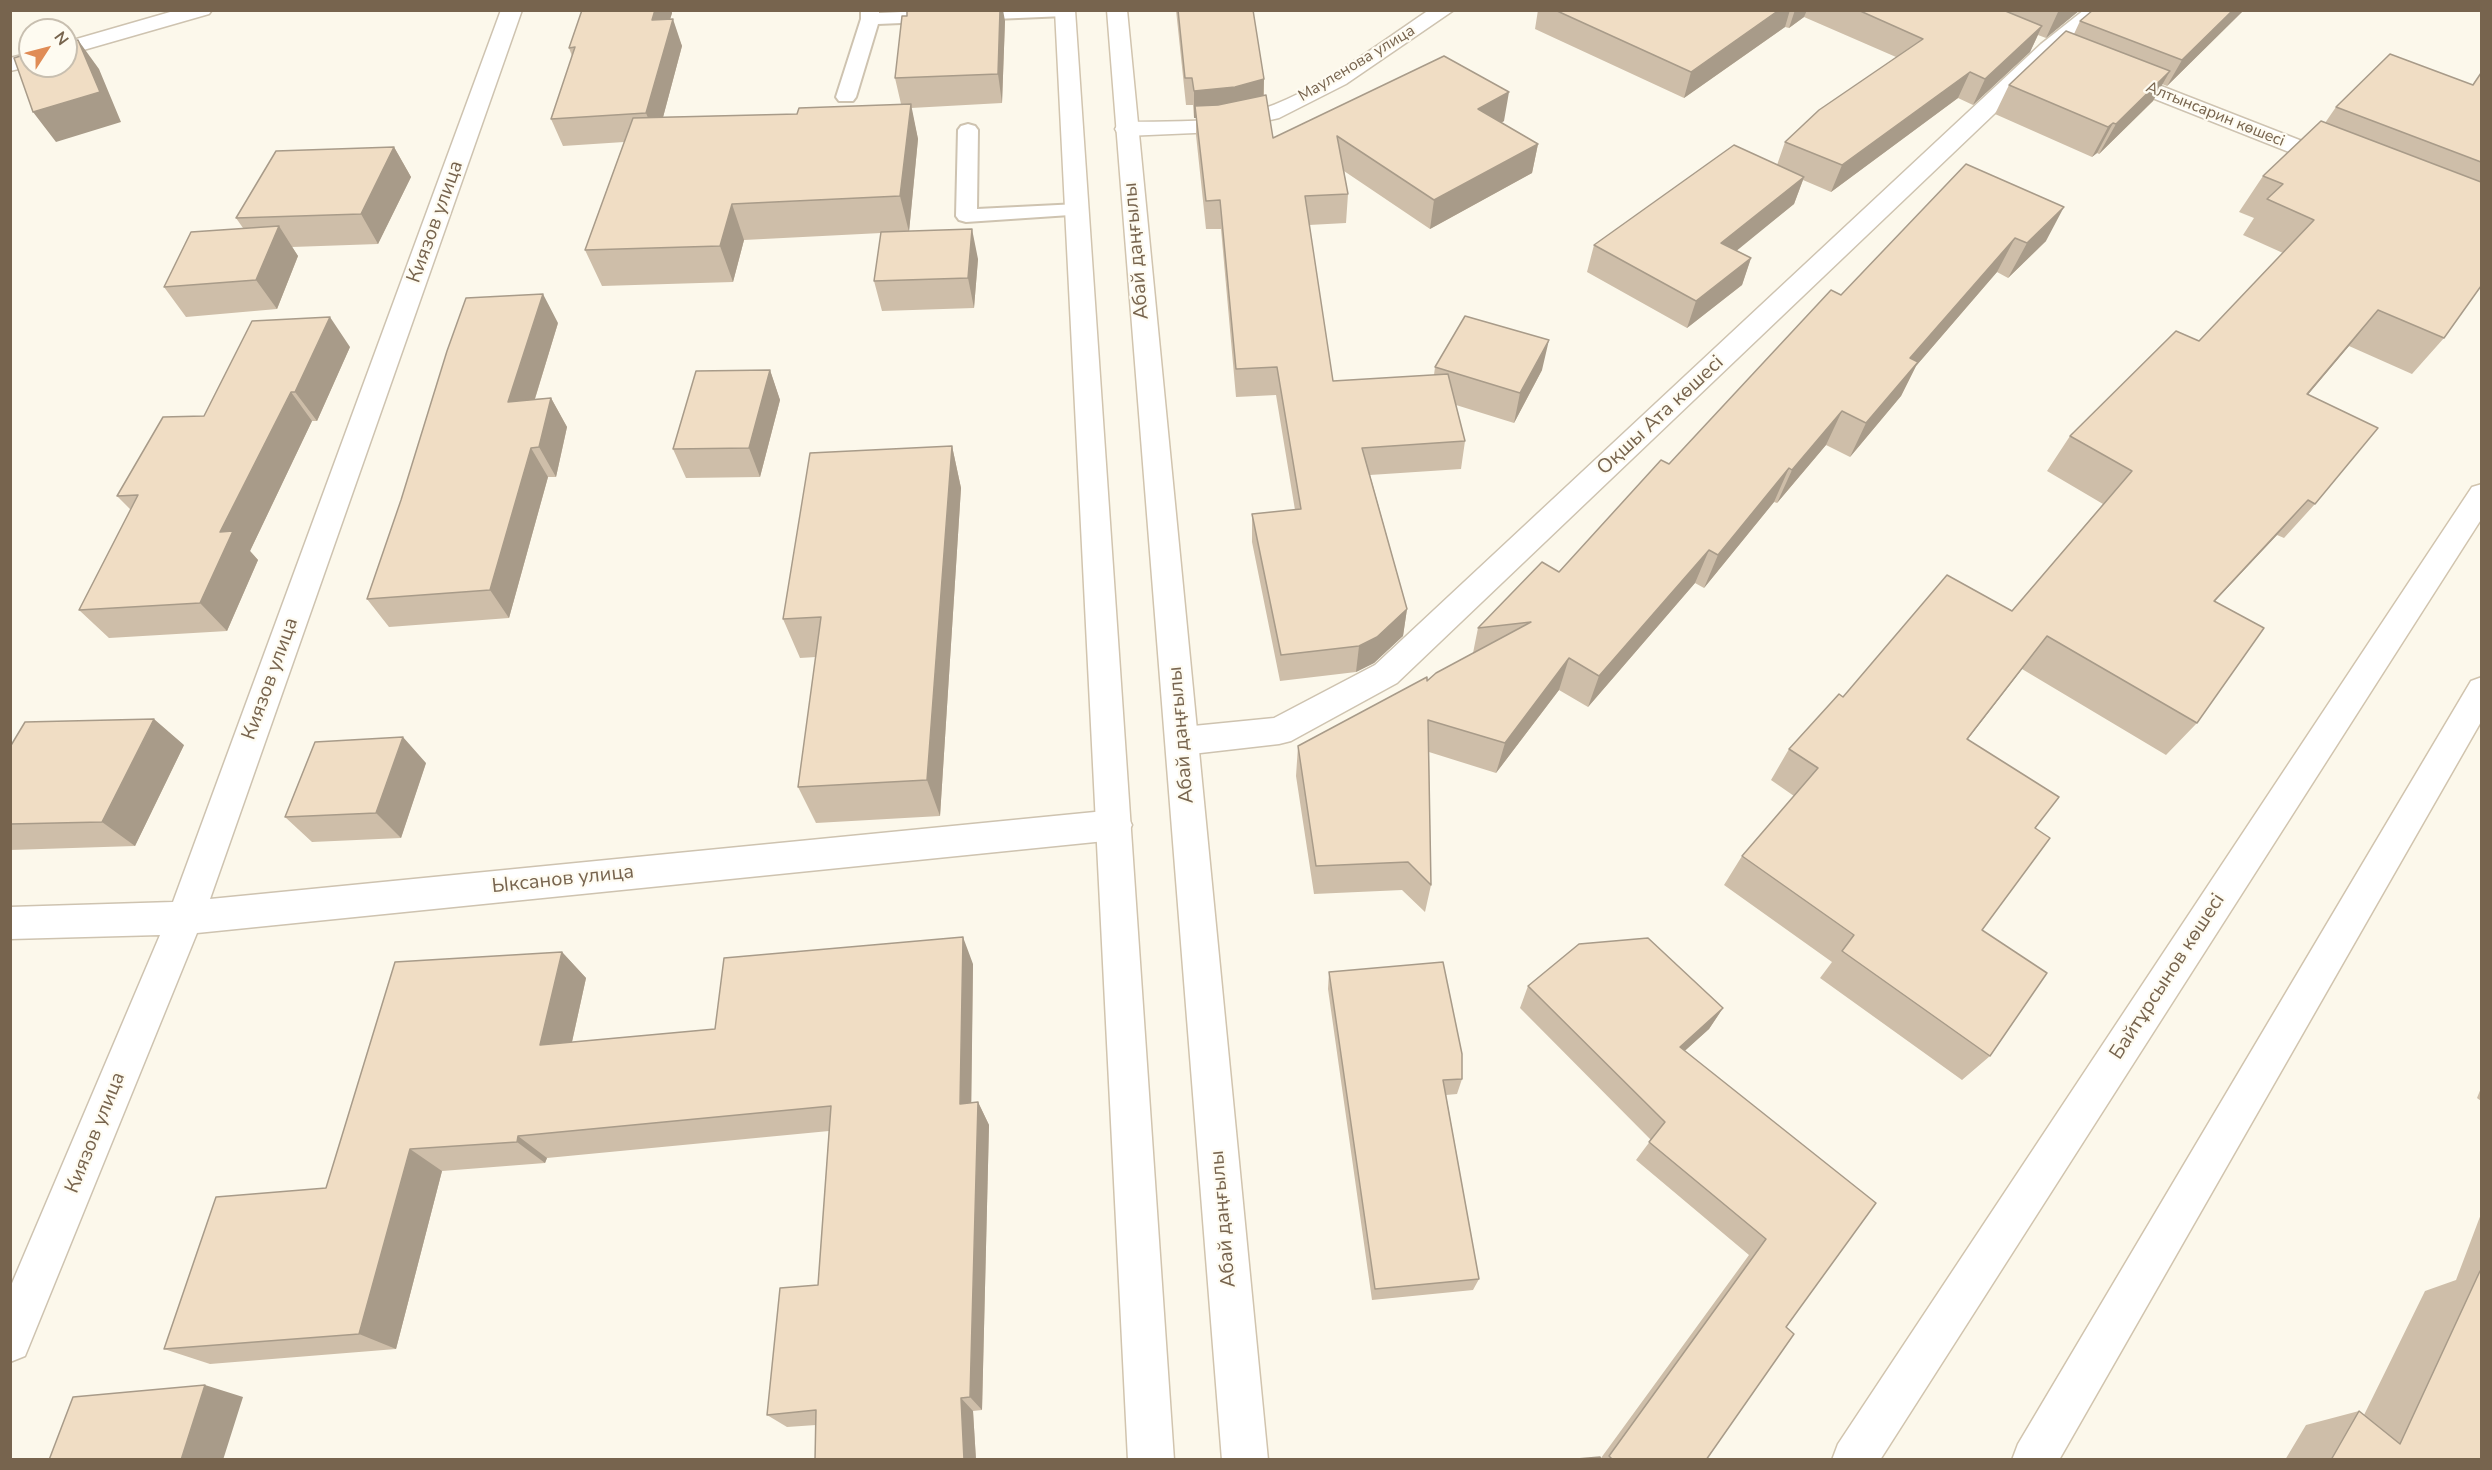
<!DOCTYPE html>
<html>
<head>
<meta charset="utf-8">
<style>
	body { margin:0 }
	#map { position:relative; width:2492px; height:1470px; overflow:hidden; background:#fcf8eb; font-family:"Nunito Sans",sans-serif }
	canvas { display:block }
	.frame { position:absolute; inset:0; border:12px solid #77644e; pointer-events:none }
	.north { position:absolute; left:18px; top:18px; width:60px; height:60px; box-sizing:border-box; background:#fefbf1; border:2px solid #c8bfb0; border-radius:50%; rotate:54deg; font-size:16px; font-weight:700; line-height:24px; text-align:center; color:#77644e }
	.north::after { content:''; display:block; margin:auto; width:21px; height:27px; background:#e08c56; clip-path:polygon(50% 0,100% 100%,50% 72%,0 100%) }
</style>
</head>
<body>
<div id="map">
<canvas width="2492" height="1470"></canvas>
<div class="frame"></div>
<div class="north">N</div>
</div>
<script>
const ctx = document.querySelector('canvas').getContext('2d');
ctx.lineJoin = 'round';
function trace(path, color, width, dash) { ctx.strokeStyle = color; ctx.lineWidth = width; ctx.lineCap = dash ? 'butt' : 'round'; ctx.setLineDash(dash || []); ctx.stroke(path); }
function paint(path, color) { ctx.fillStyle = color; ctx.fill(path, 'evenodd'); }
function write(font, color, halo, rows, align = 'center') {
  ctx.font = font + ' "Nunito Sans",sans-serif'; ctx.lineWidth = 4.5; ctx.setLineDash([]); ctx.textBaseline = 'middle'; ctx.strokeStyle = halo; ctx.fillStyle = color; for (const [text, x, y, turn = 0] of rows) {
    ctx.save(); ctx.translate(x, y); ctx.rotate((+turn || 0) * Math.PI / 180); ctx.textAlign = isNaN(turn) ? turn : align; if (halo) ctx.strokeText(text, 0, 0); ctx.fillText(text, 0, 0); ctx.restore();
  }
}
const lane = new Path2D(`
	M861 10H879V13L945 10 1074 11 1071 15 1065 16 878 24 856 97 853 101H839L836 97 861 19Z
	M968 124 975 126 978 130 977 209 1078 204 1085 206 1088 210 1085 214 966 222 959 220 956 216 958 130 961 126Z`);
const street = new Path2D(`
	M177 10H212L209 14 66 55V42Z
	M501 10H522L210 899 1115 810 1127 815 1132 825 1127 835 1115 840 197 933 25 1356 10 1362V1288L160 935 10 939V907L173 902Z
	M1429 10H1454L1346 84 1279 118 1218 132 1126 136 1118 134 1115 129 1118 124 1126 122C1163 121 1200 123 1236 116 1304 103 1372 48 1429 10Z
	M2084 10H2107L2057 54 1397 683 1291 741 1279 744 1183 755 1171 751 1166 741 1171 731 1183 727 1274 718 1375 665 2041 44Z
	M30 53V66H32L10 71V58Z
	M2115 68 2343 157 2347 162 2343 167 2335 169 2327 167 2107 80 2104 75 2107 70Z`);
const secondary = new Path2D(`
	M1055 10H1075L1174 1460H1128Z
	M1107 10H1127L1268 1460H1222Z
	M2482 484V518L1880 1460H1832L1838 1444 2472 487Z
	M2482 677V720L2059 1460H2012L2018 1444 2471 681Z`);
const wall = new Path2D(`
	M582 10H671L672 13 670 19 682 46 663 117 797 114 901 104 895 78 907 16 1005 21 1002 103 911 108 918 139 909 231 978 259 974 308 882 311 874 281 881 233 744 240 733 282 602 286 585 250 624 142 563 146 551 119 572 56 569 48Z
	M1176 10H1253L1264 79V95L1273 138 1504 121 1501 123 1538 144 1532 173 1430 229 1344 171 1348 194 1346 223 1309 225 1333 381 1434 375 1435 367 1542 370 1514 423 1456 405 1465 441 1461 469 1370 475 1407 609 1403 636 1374 663 1356 672 1280 681 1252 542V514L1295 510 1276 395 1236 397 1221 229H1206L1196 135V118H1194L1193 105H1186Z
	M1538 10H2080L2046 38 2038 35 2030 52 1973 105 1958 98 1831 192 1803 180 1794 204 1736 250 1751 258 1742 285 1687 328 1587 272 1594 245 1777 165 1785 142 1896 57 1804 17 1789 28 1785 27 1684 98 1535 29Z
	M2244 10 2167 86 2162 84 2153 101 2099 154 2097 153 2092 157 1995 114 2009 85 2074 34 2080 21Z
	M2481 73V286L2444 338 2412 374 2349 346 2308 394 2315 504 2284 538 2277 535 2215 601 2197 723 2166 755 2022 669 1967 740 2035 828 1982 930 1990 1056 1962 1080 1820 978 1832 962 1724 885 1742 856 1794 796 1771 780 1789 749 1843 697 2012 611 2103 504 2047 471 2070 436 2199 341 2283 253 2243 235 2254 218 2239 212 2263 176 2325 123 2336 107 2472 85Z
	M394 147 411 177 378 244 292 247 298 256 277 309 186 317 164 287 243 228 236 218Z
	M1966 164 2046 241 2008 278 1997 272 1916 366 1901 396 1850 457 1826 445 1777 503 1774 502 1704 588 1695 583 1588 707 1559 690 1496 773 1429 752 1431 885 1425 912 1402 890 1314 894 1296 776 1298 746 1427 681 1473 653 1478 628 1559 572 1841 295Z
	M558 323 535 399 551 398 567 427 556 477H548L509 618 389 627 367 599Z
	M350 347 317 421H312L250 551 258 560 227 631 109 638 79 610 131 510 117 496 204 416Z
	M770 370 780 400 760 477 686 478 673 449Z
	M952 446 961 488 940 816 816 823 798 787 816 657 800 658 783 619Z
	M184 745 135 846 10 850V747Z
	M426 763 401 838 312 842 285 817Z
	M562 952 586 978 572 1042 715 1029 973 964 971 1103 978 1102 989 1125 982 1410 973 1411 976 1460H815L816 1425 787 1427 767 1415 818 1285 829 1131 547 1158 545 1163 442 1171 396 1349 210 1364 164 1349Z
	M1329 972 1462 1079 1457 1094 1446 1095 1479 1279 1473 1290 1372 1300 1328 989Z
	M1528 986 1723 1008 1709 1029 1684 1051 1876 1203 1786 1327 1706 1460H1565L1601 1458 1749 1255 1636 1160 1651 1140 1520 1008Z
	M2481 1088V1101L2477 1098Z
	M2481 1214V1460H2285L2306 1425 2359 1411 2364 1415 2425 1291 2456 1280Z`);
const shadedWall = new Path2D(`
	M655 10H671L672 13 662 47 652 20Z
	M1000 10H1003L1005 21 1002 103 998 74Z
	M1779 10H1790L1785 27 1684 98 1691 72Z
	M1795 10H1807L1804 17 1789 28Z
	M2060 10H2080L2046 38 2058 12Z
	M2233 10H2244L2167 86 2182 60Z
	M673 19 682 46 657 140 646 113Z
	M2042 26 2030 52 1973 105 1985 79Z
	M78 40 99 69 121 122 56 142 33 112Z
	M2170 71 2153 101 2099 154 2116 124Z
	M1970 72 1958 98 1831 192 1842 165Z
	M1264 79 1263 106H1195L1196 118H1194V91Z
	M1509 92 1504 121 1474 138 1478 109Z
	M911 104 918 139 909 232 900 196Z
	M2113 123 2097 153 2092 157 2108 127Z
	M1538 144 1532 173 1430 229 1434 200Z
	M394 147 411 177 378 244 361 214Z
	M1804 177 1794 204 1713 270 1721 243Z
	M732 204 744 240 733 282 720 246Z
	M2064 207 2046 241 2008 278 2027 243Z
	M279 226 298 256 277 309 256 280Z
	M972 229 978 259 974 308 968 278Z
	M2015 238 1997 272 1916 366 1901 396 1850 457 1866 423 1910 358Z
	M1751 258 1742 285 1687 328 1696 301Z
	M543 294 558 323 525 431 508 402Z
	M2378 310 2349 346 2279 429 2307 394Z
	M330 317 350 347 317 421 295 392Z
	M1549 340 1542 370 1514 423 1520 393Z
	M770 370 780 400 760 477 749 448Z
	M291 392 312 421 250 551 258 560 227 631 200 603 220 532Z
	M551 398 567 427 556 477 539 447Z
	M1842 411 1826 445 1777 503 1792 470Z
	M952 446 961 488 940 816 927 780Z
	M531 448 548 477 509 618 490 590Z
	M1789 468 1774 502 1704 588 1718 555Z
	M2308 500 2277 535 2184 634 2214 601Z
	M1709 550 1695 583 1588 707 1599 676Z
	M1407 609 1403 636 1374 663 1356 672 1359 646Z
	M2047 636 2022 669 1943 771 1967 739Z
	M1569 658 1559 690 1496 773 1505 743Z
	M154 719 184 745 135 846 102 822Z
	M403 737 426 763 401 838 376 813Z
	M963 937 973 964 971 1127 960 1104Z
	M562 952 586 978 566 1069 540 1045Z
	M1723 1008 1709 1029 1666 1068 1680 1047Z
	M978 1102 989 1125 982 1410 970 1397Z
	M518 1136 547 1158 545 1163 517 1142Z
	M410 1149 442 1171 396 1349 359 1334Z
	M205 1385 243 1397 223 1460H181Z
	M961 1398 973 1411 976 1460H964Z`);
const building = new Path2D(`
	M582 10H655L652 20 673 19 646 113 551 119 575 47 569 48Z
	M907 10H1000L998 74 895 78 902 16H907Z
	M1178 10H1253L1264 79 1235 87 1194 91 1192 78H1185Z
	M1555 10H1779L1691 72Z
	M1858 10H2003L2042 26 1985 79 1970 72 1842 165 1785 142 1819 110 1923 39Z
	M2093 10H2233L2182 60 2080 21Z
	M2066 31 2170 71 2116 124 2113 123 2108 127 2009 85Z
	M78 40 100 92 33 112 14 58 30 53V66H66V43Z
	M2390 54 2473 85 2481 73V162L2336 107Z
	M1444 56 1509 92 1478 109 1538 144 1434 200 1337 136 1348 194 1305 196 1333 381 1448 374 1465 441 1362 448 1407 609 1377 637 1359 646 1281 655 1252 514 1301 509 1277 367 1236 369 1220 200 1206 201 1195 106 1218 105 1266 95 1273 138Z
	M911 104 900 196 732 204 720 246 585 250 633 118 797 114 799 108Z
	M2321 121 2481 182V286L2444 338 2378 310 2307 394 2378 428 2315 504 2308 500 2214 601 2264 628 2197 723 2047 636 1967 739 2059 797 2035 828 2050 838 1982 930 2047 973 1990 1056 1842 951 1854 935 1742 856 1818 768 1789 749 1839 694 1843 697 1947 575 2012 611 2132 471 2070 436 2176 331 2199 341 2314 220 2267 199 2283 184 2263 176Z
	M1734 145 1804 177 1721 243 1751 258 1696 301 1594 245Z
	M394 147 361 214 236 218 276 151Z
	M1966 164 2064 207 2027 243 2015 238 1910 358 1918 362 1866 423 1842 411 1792 470 1789 468 1718 555 1709 550 1599 676 1569 658 1505 743 1428 720 1431 885 1408 862 1316 866 1298 746 1427 677V681L1436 673 1531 622 1478 628 1542 562 1559 572 1661 460 1669 464 1831 290 1841 295Z
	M279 226 256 280 164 287 191 232Z
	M972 229 968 278 874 281 881 232Z
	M543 294 508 402 551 398 539 447 531 448 490 590 367 599 401 500 447 351 466 298Z
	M1465 316 1549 340 1520 393 1435 367Z
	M330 317 295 392H291L220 532 233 531 200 603 79 610 138 495 117 496 163 417 204 416 252 321Z
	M770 370 749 448 673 449 696 371Z
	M952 446 927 780 798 787 821 617 783 619 810 453Z
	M154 719 102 822 10 824V747L25 722Z
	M403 737 376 813 285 817 315 742Z
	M963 937 960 1104 978 1102 970 1397 961 1398 964 1460H815L816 1410 767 1415 780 1288 818 1285 831 1106 518 1136 517 1142 410 1149 359 1334 164 1349 216 1197 326 1188 395 962 562 952 540 1045 715 1029 724 958Z
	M1648 938 1723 1008 1680 1047 1876 1203 1786 1327 1794 1334 1706 1460H1613L1609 1456 1766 1239 1649 1142 1665 1122 1528 986 1579 944Z
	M1443 962 1462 1054V1079L1443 1080 1479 1279 1375 1289 1329 972Z
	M2480 1271 2481 1272V1460H2331L2359 1411 2400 1444Z
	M205 1385 181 1460H49L73 1397Z
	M1600 1457 1601 1460H1565Z`);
const farStreetnames = [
	["Мауленова улица",1357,64,-31],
	["Алтынсарин көшесі",2215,115,22]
];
const streetNames = [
	["Киязов улица",436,222,-70],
	["Абай даңғылы",1137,251,-95],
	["Оқшы Ата көшесі",1661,416,-43],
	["Киязов улица",271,679,-70],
	["Абай даңғылы",1182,735,-95],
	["Ыксанов улица",563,880,-6],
	["Байтұрсынов көшесі",2168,977,-57],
	["Киязов улица",96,1133,-68],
	["Абай даңғылы",1224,1219,-95]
];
trace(lane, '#cec3b0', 4);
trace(street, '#cec3b0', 3);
trace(secondary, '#d1c4ae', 3);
paint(lane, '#fff');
paint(street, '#fff');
paint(secondary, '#fff');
paint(wall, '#cebea9');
paint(shadedWall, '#a89b89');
paint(building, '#f0ddc4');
trace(building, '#a89b89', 1.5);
write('16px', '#77644e', '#fefbf1', farStreetnames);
write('20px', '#77644e', '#fefbf1', streetNames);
</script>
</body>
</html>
